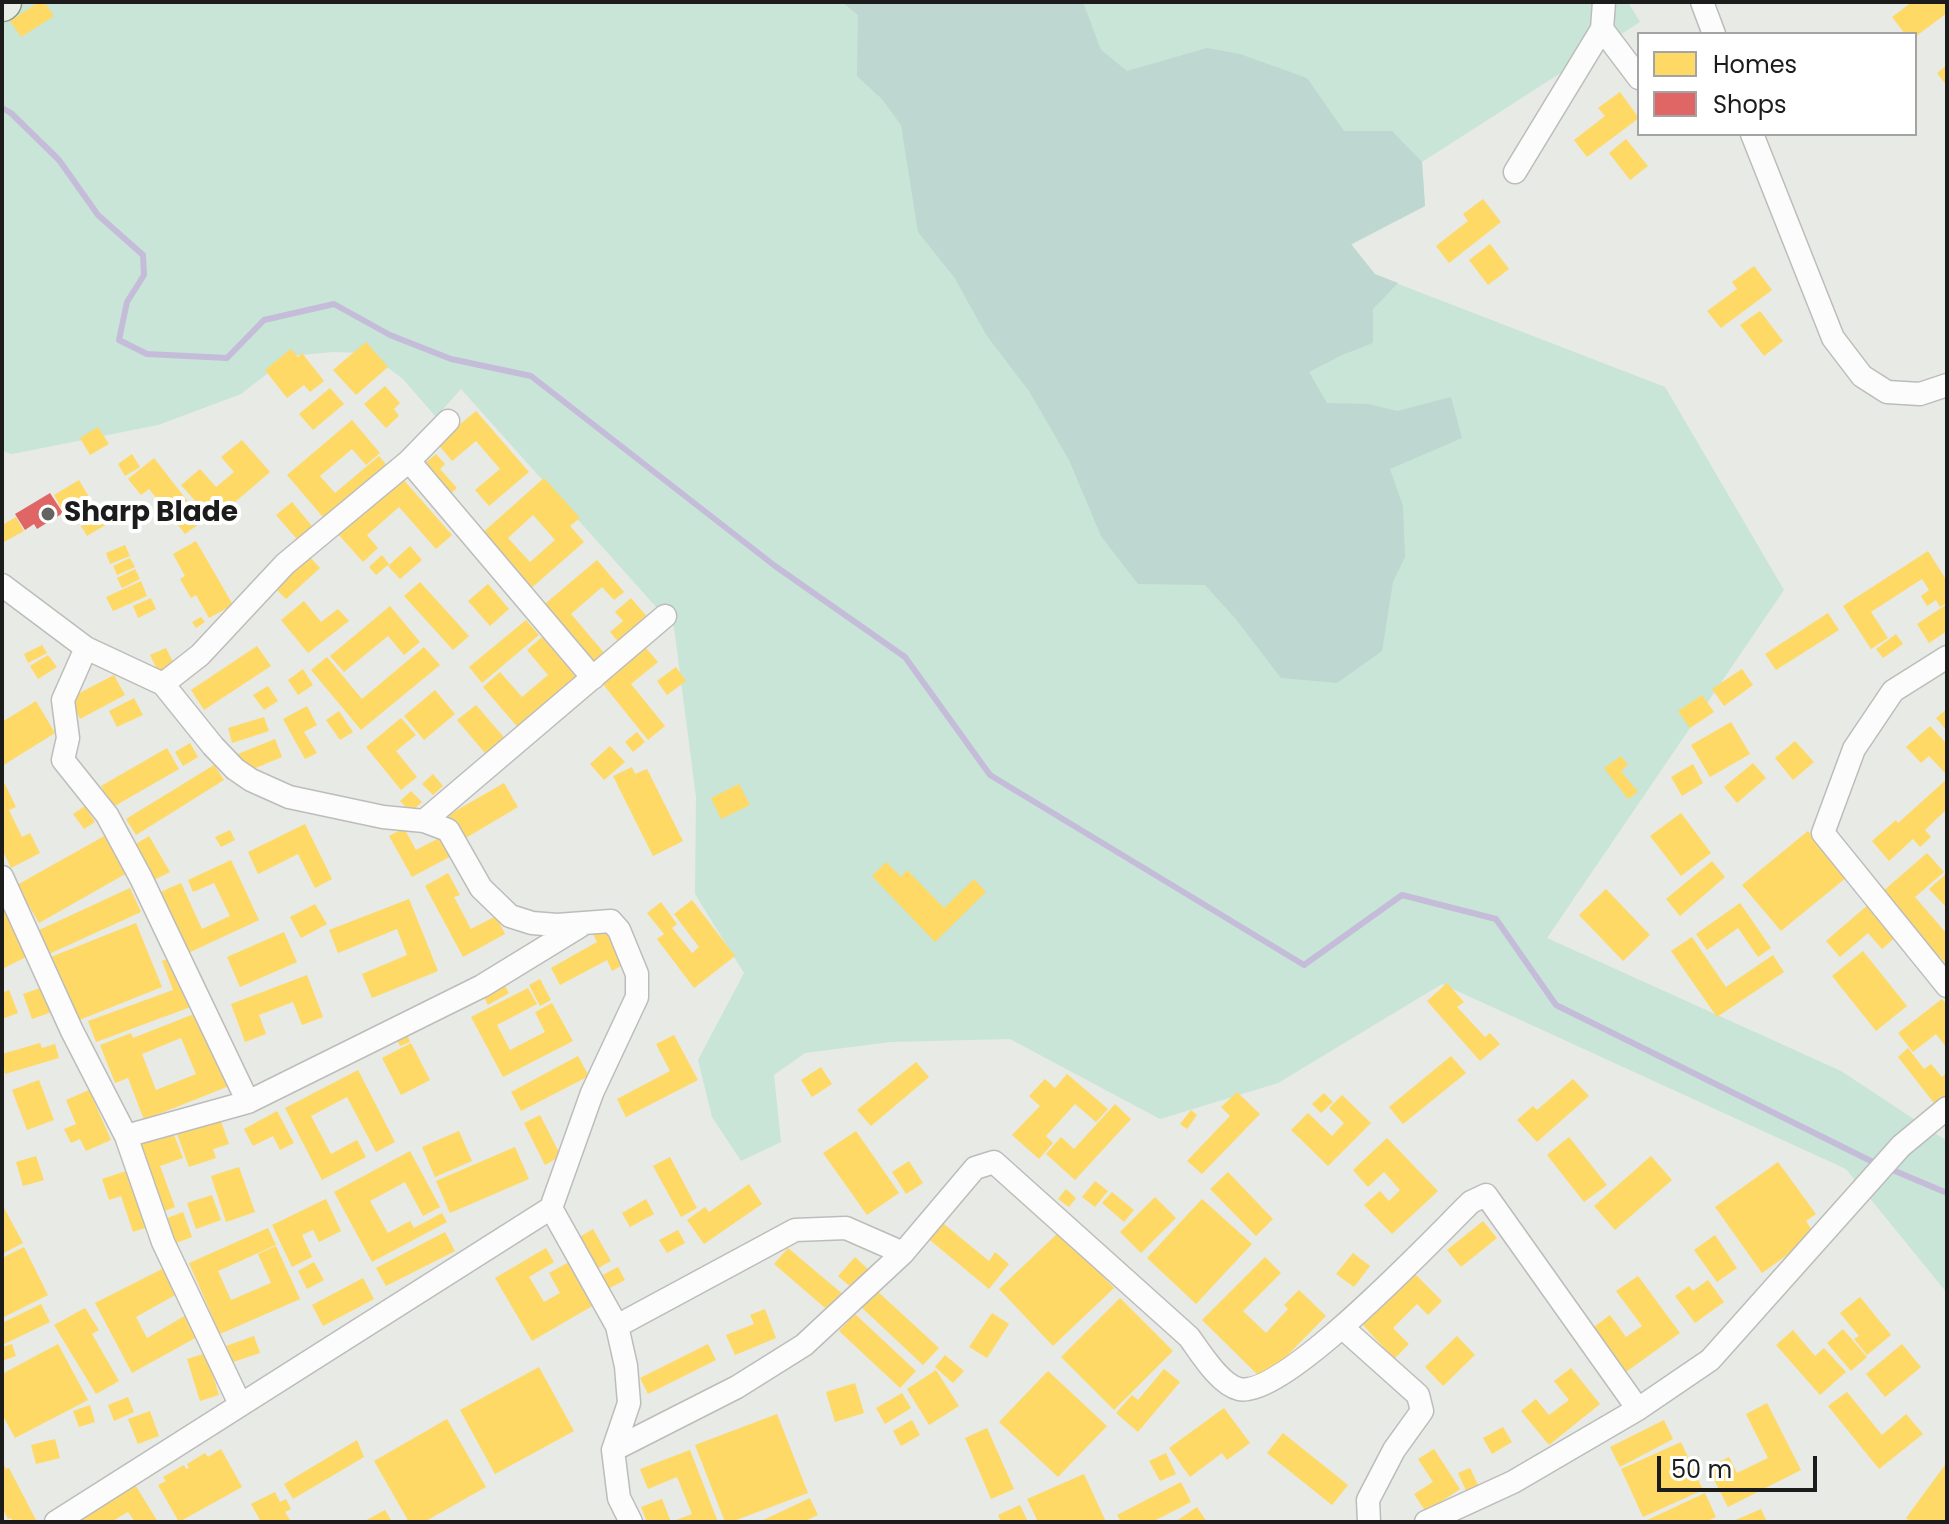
<!DOCTYPE html>
<html>
<head>
<meta charset="utf-8">
<style>
	body { margin:0 }
	#map { position:relative; width:1949px; height:1524px; overflow:hidden; background:#e7eae5; font-family:Poppins,sans-serif }
	canvas { display:block }
	.frame { position:absolute; inset:0; border:4px solid #1c1c1c; pointer-events:none }
	.legend { position:absolute; left:1637px; top:32px; width:280px; height:104px; box-sizing:border-box; background:#fff; border:2px solid #a4a4a4; margin:0; padding:10px 14px; list-style:none; font-size:24px; color:#1c1c1c }
	.legend li { display:flex; align-items:center; gap:16px; height:40px }
	.legend b { width:40px; border:2px solid #a4a4a4 }
	.scale { position:absolute; left:1657px; top:1456px; width:160px; height:36px; box-sizing:border-box; border:4px solid #1c1c1c; border-top:0; padding-left:10px; font-size:24px; line-height:28px; white-space:nowrap; color:#1c1c1c; -webkit-text-stroke:6px #fff; paint-order:stroke }
</style>
</head>
<body>
<div id="map">
<canvas width="1949" height="1524"></canvas>
<div class="frame"></div>
<ul class="legend">
<li><b style="height:22px;background:#ffd966"></b>Homes</li>
<li><b style="height:22px;background:#e06666"></b>Shops</li>
</ul>
<div class="scale">50 m</div>
</div>
<script>
const ctx = document.querySelector('canvas').getContext('2d');
ctx.lineJoin = 'round';
function paint(path, color) { ctx.fillStyle = color; ctx.fill(path, 'evenodd'); }
function trace(path, color, width, dash) { ctx.strokeStyle = color; ctx.lineWidth = width; ctx.lineCap = dash ? 'butt' : 'round'; ctx.setLineDash(dash || []); ctx.stroke(path); }
function write(font, color, halo, rows, align = 'center') {
  ctx.font = font + ' Poppins,sans-serif'; ctx.lineWidth = 8; ctx.setLineDash([]); ctx.textBaseline = 'middle'; ctx.strokeStyle = halo; ctx.fillStyle = color; for (const [text, x, y, turn = 0] of rows) {
    ctx.save(); ctx.translate(x, y); ctx.rotate((+turn || 0) * Math.PI / 180); ctx.textAlign = isNaN(turn) ? turn : align; if (halo) ctx.strokeText(text, 0, 0); ctx.fillText(text, 0, 0); ctx.restore();
  }
}
const grass = new Path2D(`
	M2 2H1628L1640 22 1422 162 1425 206 1351 245 1375 275 1665 387 1784 590 1547 938 1841 1071 1947 1141V1293L1846 1169 1442 984 1278 1083 1160 1119 1010 1039 890 1042 805 1053 774 1075 781 1142 741 1161 712 1117 698 1060 744 973 695 894 696 797 674 627 461 389 436 417 403 379 368 353 333 352 290 356 241 394 158 425 12 454 2 451Z`);
const forest = new Path2D(`
	M842 2H1083L1101 50 1127 71 1207 48 1240 54 1307 78 1344 131H1392L1422 162 1425 206 1351 244 1375 274 1398 283 1373 309V343L1342 355 1309 372 1327 403 1369 404 1397 411 1451 397 1462 438 1390 469 1403 506 1405 557 1393 582 1382 651 1337 683 1281 678 1235 618 1205 585 1138 584 1101 536 1069 460 1029 391 987 336 954 277 918 232 901 125 882 99 857 76 858 15Z`);
const homes = new Path2D(`
	M39 2H44L54 16 21 37 10 21Z
	M1912 2H1947V13L1915 37V34H1905L1892 17Z
	M1947 65V86L1937 73Z
	M1620 92 1639 118 1587 157 1574 140 1605 116 1598 108Z
	M1626 139 1648 166 1630 180 1609 153Z
	M1483 199 1501 222 1449 263 1436 246 1468 221 1463 214Z
	M1490 244 1509 269 1488 285 1469 260Z
	M1754 266 1772 290 1721 328 1707 311 1737 289 1732 282Z
	M1760 311 1783 341 1764 356 1740 325Z
	M366 342 388 367 356 395 333 370Z
	M291 349 298 357 302 353 324 381 310 392 304 385 287 398 265 370Z
	M385 386 400 403 394 409 399 416 386 428 364 404Z
	M330 388 344 404 313 430 299 414Z
	M476 411 529 472 489 506 475 490 500 469 476 441 452 461 437 443Z
	M352 420 380 453 366 465 352 449 320 476 335 493 379 456 391 470 328 523 287 475Z
	M98 427 109 444 90 455 80 438Z
	M242 440 270 472 213 521 181 485 200 469 216 487 234 472 221 457Z
	M132 454 140 467 125 476 118 464Z
	M436 454 445 464 440 469 457 488 446 498 419 468Z
	M154 458 203 521 185 534 149 489 141 495 128 479Z
	M402 478 452 535 436 549 399 507 367 535 378 548 363 562 338 534Z
	M544 478 580 518 570 526 584 542 528 591 479 536ZM533 515 555 540 530 562 508 538Z
	M79 480 89 497 63 512 54 495Z
	M292 502 317 532 302 545 276 515Z
	M100 514 107 524 87 536 81 526Z
	M16 517 24 531 2 543V525Z
	M196 541 233 605 209 618 196 595 191 598 180 579 185 576 173 554Z
	M125 545 130 556 110 564 106 553Z
	M410 546 422 560 400 579 388 566Z
	M1928 551 1947 581V603L1940 607 1936 600 1927 606 1921 596 1929 590 1922 579 1871 612 1888 638 1871 649 1843 606Z
	M308 555 320 568 286 599 273 586Z
	M382 555 389 564 376 575 369 567Z
	M130 558 135 567 117 575 113 566Z
	M597 560 624 592 614 600 602 587 571 614 606 655 591 668 540 608Z
	M135 569 140 579 122 588 117 578Z
	M141 581 147 596 113 611 106 597Z
	M420 582 469 636 453 650 404 596Z
	M488 584 509 609 490 626 468 601Z
	M151 598 156 609 138 618 133 606Z
	M631 598 649 619 620 644 610 632 623 621 615 612Z
	M304 601 321 622 338 609 349 621 308 653 281 620Z
	M1947 604V631L1929 643 1917 624Z
	M390 606 420 642 404 655 388 636 344 672 330 656Z
	M1828 613 1839 630 1776 670 1765 654Z
	M201 617 205 622 196 628 192 622Z
	M526 620 539 635 482 683 469 667Z
	M1896 634 1903 644 1883 658 1876 649Z
	M542 637 580 681 521 731 483 687 500 672 522 697 548 675 527 650Z
	M42 645 47 653 28 663 24 654Z
	M257 646 271 666 204 710 191 690Z
	M424 647 440 665 361 730 311 670 327 657 362 699Z
	M166 648 175 666 159 673 150 655Z
	M646 648 658 662 631 684 665 726 648 740 602 683Z
	M48 655 57 667 38 679 30 666Z
	M676 667 686 681 667 695 657 681Z
	M303 669 313 685 298 695 288 680Z
	M1742 669 1753 685 1724 706 1712 689Z
	M114 675 125 695 80 719 70 698Z
	M268 686 278 701 264 710 253 695Z
	M435 690 455 714 424 740 404 716Z
	M1702 695 1714 712 1690 728 1678 711Z
	M134 698 143 715 117 727 109 711Z
	M36 701 55 733 2 766V722Z
	M476 705 509 743 490 759 457 720Z
	M307 706 317 725 304 732 317 753 305 759 283 719Z
	M1947 709V731L1936 718Z
	M339 711 353 732 340 740 326 720Z
	M264 717 269 731 232 743 228 728Z
	M401 718 416 735 396 751 417 777 401 790 366 747Z
	M1731 722 1750 754 1710 777 1691 745Z
	M1930 726 1947 744V775L1929 756 1921 763 1906 747Z
	M637 732 645 742 633 752 625 742Z
	M275 739 282 757 246 772 238 754Z
	M1795 741 1814 762 1793 780 1775 758Z
	M190 743 198 757 183 766 175 752Z
	M610 746 625 762 604 780 590 764Z
	M167 748 179 769 113 807 101 786Z
	M1621 756 1628 765 1621 771 1638 792 1628 799 1604 768Z
	M1753 763 1766 778 1737 803 1724 787Z
	M1693 764 1703 783 1682 796 1671 777Z
	M214 765 224 780 136 835 126 819Z
	M632 767 635 774 647 769 683 841 653 856 613 776Z
	M433 774 443 786 433 795 422 784Z
	M1947 779V809L1925 830 1931 837 1920 847 1913 839 1889 861 1872 841 1896 820 1898 823Z
	M504 783 518 807 459 842 445 817Z
	M5 784 16 807 9 810 22 837 30 833 40 853 11 868 2 849V785Z
	M739 784 750 805 721 819 711 798Z
	M411 791 422 802 411 812 400 801Z
	M85 806 95 822 84 829 73 814Z
	M1681 813 1711 853 1681 876 1650 836Z
	M305 824 332 879 315 888 298 854 258 874 248 852Z
	M404 828 416 850 443 836 453 855 412 877 389 836Z
	M230 830 235 840 221 847 215 837Z
	M1808 831 1847 877 1781 931 1742 885Z
	M106 835 127 873 39 923 17 885Z
	M149 836 170 872 154 880 134 845Z
	M1927 853 1944 872 1915 897 1947 934V965L1882 892Z
	M231 860 259 920 184 955 156 894 181 883 202 929 219 921 230 916 214 883 193 892 188 880Z
	M1712 861 1725 877 1680 916 1666 899Z
	M886 862 901 877 907 870 944 908 974 879 986 892 935 942 872 876Z
	M448 873 460 895 454 897 471 929 496 916 505 934 463 957 425 886Z
	M1947 873V908L1929 889Z
	M130 888 141 912 49 954 39 930Z
	M1606 889 1650 935 1623 961 1579 915Z
	M2 890 34 953 4 968 2 965Z
	M409 899 438 971 372 998 362 974 407 955 397 929 338 953 329 930Z
	M692 900 735 956 694 988 657 939 664 934 647 913 661 902 677 924 672 928 692 953 699 947 674 914Z
	M1740 903 1771 948 1758 957 1738 928 1707 950 1696 934Z
	M315 904 327 924 301 938 290 917Z
	M1869 904 1897 936 1882 949 1868 933 1840 957 1826 941Z
	M136 923 162 987 77 1021 51 957Z
	M605 927 625 964 612 971 607 960 560 985 551 968 597 942 593 934Z
	M284 932 297 962 240 987 227 957Z
	M1692 937 1726 987 1773 955 1784 972 1717 1017 1671 951Z
	M1863 951 1907 1006 1876 1031 1832 976Z
	M178 955 196 1005 96 1042 88 1021 173 990 162 961Z
	M307 975 323 1017 302 1025 293 1002 259 1015 266 1034 245 1042 231 1004Z
	M540 979 551 1000 540 1006 529 985Z
	M503 982 509 993 488 1005 482 994Z
	M1447 983 1464 1002 1457 1007 1485 1037 1490 1033 1500 1044 1480 1061 1427 1001Z
	M46 986 55 1011 32 1019 23 994Z
	M528 988 537 1004 497 1025 510 1050 545 1032 535 1012 552 1003 573 1041 503 1077 471 1017Z
	M9 990 18 1013 2 1019V993Z
	M1942 999 1947 1005V1048L1936 1034 1913 1052 1898 1033Z
	M199 1012 229 1086 144 1120 128 1078 115 1083 100 1045 131 1033 133 1038ZM181 1038 196 1074 156 1090 142 1054Z
	M405 1029 410 1042 400 1046 394 1034Z
	M674 1035 698 1080 626 1117 617 1099 670 1071 656 1044Z
	M40 1043 42 1048 55 1044 59 1058 5 1074 2 1054Z
	M411 1043 430 1080 401 1095 382 1058Z
	M1908 1048 1924 1069 1931 1064 1942 1077 1947 1072V1100L1937 1107 1898 1057Z
	M578 1056 589 1076 521 1111 511 1092Z
	M1451 1056 1466 1073 1403 1124 1389 1107Z
	M916 1062 929 1077 871 1126 857 1110Z
	M821 1067 832 1084 812 1097 801 1080Z
	M358 1070 395 1142 376 1152 347 1097 311 1116 331 1154 357 1140 366 1157 322 1180 285 1108Z
	M1067 1074 1108 1109 1096 1122 1075 1104 1046 1136 1053 1143 1039 1159 1012 1135 1040 1106 1029 1096 1045 1079 1055 1088Z
	M1573 1079 1589 1096 1537 1142 1517 1120 1533 1106 1537 1110Z
	M39 1080 54 1120 27 1130 12 1090Z
	M89 1090 111 1140 86 1151 80 1139 71 1143 64 1129 76 1124 66 1100Z
	M1237 1092 1260 1114 1202 1174 1187 1161 1230 1116 1221 1107Z
	M1324 1093 1333 1102 1321 1113 1312 1104Z
	M1342 1095 1371 1123 1328 1166 1291 1130 1308 1113 1332 1136 1344 1123 1329 1108Z
	M1115 1104 1131 1119 1075 1180 1046 1154 1061 1137 1074 1149Z
	M1191 1110 1197 1115 1187 1129 1180 1124Z
	M277 1111 294 1143 280 1150 273 1136 253 1146 244 1129Z
	M540 1115 561 1156 545 1165 524 1123Z
	M219 1116 229 1144 213 1149 216 1158 189 1167 176 1131Z
	M459 1131 472 1161 435 1177 422 1147Z
	M856 1131 899 1193 867 1215 823 1153Z
	M173 1132 183 1158 160 1166 175 1207 160 1213 135 1146Z
	M1569 1137 1607 1185 1584 1202 1547 1155Z
	M1387 1138 1438 1191 1392 1234 1364 1205 1380 1191 1389 1201 1400 1190 1384 1172 1368 1187 1353 1170Z
	M515 1147 529 1179 450 1213 436 1181Z
	M410 1151 440 1207 423 1216 405 1182 370 1201 388 1233 410 1221 414 1228 442 1213 447 1222 372 1262 334 1192Z
	M36 1156 44 1180 23 1186 16 1162Z
	M1651 1156 1672 1180 1615 1230 1594 1206Z
	M670 1157 697 1208 681 1217 653 1166Z
	M909 1161 923 1183 906 1194 892 1172Z
	M1778 1162 1816 1214 1806 1221 1815 1235 1762 1273 1715 1207Z
	M239 1167 255 1212 226 1222 211 1176Z
	M129 1170 148 1227 133 1232 121 1196 109 1200 102 1179Z
	M1228 1172 1273 1219 1256 1236 1210 1189Z
	M1095 1181 1108 1191 1095 1207 1082 1197Z
	M749 1184 762 1204 704 1244 687 1220 705 1207 709 1212Z
	M1066 1189 1076 1198 1069 1207 1058 1199Z
	M1112 1192 1134 1210 1124 1222 1102 1203Z
	M212 1195 221 1220 196 1229 187 1203Z
	M1155 1197 1176 1218 1141 1253 1120 1232Z
	M326 1199 341 1231 319 1242 313 1230 302 1235 312 1257 292 1267 272 1225Z
	M646 1199 654 1214 630 1227 622 1213Z
	M1202 1199 1252 1244 1196 1304 1147 1258Z
	M2 1204 23 1243 2 1254Z
	M183 1212 192 1237 171 1245 162 1220Z
	M939 1220 989 1261 995 1252 1009 1264 989 1289 925 1236Z
	M1483 1221 1497 1238 1461 1267 1447 1250Z
	M268 1228 276 1245 218 1271 231 1300 271 1283 258 1254 276 1246 300 1299 220 1334 189 1263Z
	M593 1229 611 1261 593 1271 576 1239Z
	M678 1230 685 1243 667 1253 659 1240Z
	M1060 1231 1114 1288 1053 1346 999 1289Z
	M445 1232 455 1251 386 1286 376 1268Z
	M1715 1235 1737 1268 1717 1282 1694 1250Z
	M24 1247 48 1295 2 1318V1258Z
	M546 1248 554 1262 529 1277 544 1302 560 1293 549 1273 569 1262 594 1305 532 1341 495 1278Z
	M788 1248 845 1296 831 1313 774 1264Z
	M1353 1253 1370 1266 1354 1287 1336 1274Z
	M855 1257 870 1271 854 1290 838 1276Z
	M1265 1257 1281 1273 1243 1311 1266 1333 1288 1309 1284 1305 1299 1290 1326 1316 1263 1380 1202 1320Z
	M314 1262 324 1280 307 1289 298 1271Z
	M618 1267 625 1280 606 1290 599 1277Z
	M164 1268 177 1294 136 1317 147 1338 186 1315 197 1337 132 1373 95 1303Z
	M1415 1274 1442 1301 1428 1315 1417 1304 1393 1328 1409 1344 1394 1359 1363 1325Z
	M1638 1276 1680 1333 1626 1372 1594 1327 1610 1315 1626 1337 1642 1326 1616 1291Z
	M363 1278 374 1299 323 1326 312 1305Z
	M1708 1280 1724 1302 1695 1323 1675 1296 1689 1286 1693 1291Z
	M876 1290 939 1348 923 1365 860 1306Z
	M1860 1297 1891 1335 1867 1355 1854 1339 1859 1336 1840 1313Z
	M1120 1298 1173 1351 1114 1410 1061 1357Z
	M41 1304 50 1322 2 1345V1323Z
	M85 1308 99 1330 92 1334 119 1381 96 1394 54 1325Z
	M765 1309 776 1338 735 1355 726 1335 754 1324 750 1315Z
	M992 1313 1009 1324 987 1358 969 1347Z
	M855 1314 916 1371 900 1388 839 1331Z
	M1843 1329 1867 1357 1851 1371 1827 1343Z
	M1793 1330 1815 1356 1824 1348 1846 1372 1820 1395 1776 1345Z
	M254 1336 260 1353 233 1362 226 1346Z
	M1457 1336 1475 1355 1443 1386 1425 1367Z
	M12 1344 16 1356 2 1361V1347Z
	M58 1344 88 1400 15 1438 2 1414V1374Z
	M708 1344 716 1360 648 1394 640 1378Z
	M1902 1344 1921 1367 1885 1397 1866 1374Z
	M206 1353 219 1395 200 1401 187 1359Z
	M945 1355 964 1371 953 1383 935 1367Z
	M539 1367 574 1431 495 1474 460 1410Z
	M1571 1368 1600 1404 1549 1445 1521 1411 1536 1399 1549 1415 1569 1400 1554 1381Z
	M1164 1369 1180 1382 1138 1432 1116 1413 1132 1395 1138 1400Z
	M936 1370 959 1406 929 1425 907 1389Z
	M1048 1371 1107 1426 1058 1477 999 1422Z
	M855 1383 864 1413 835 1422 826 1392Z
	M1847 1392 1882 1435 1906 1414 1923 1434 1879 1469 1828 1406Z
	M902 1393 911 1408 885 1424 876 1408Z
	M128 1397 134 1412 114 1421 108 1405Z
	M1767 1403 1801 1470 1728 1507 1708 1468 1729 1457 1737 1473 1768 1458 1746 1414Z
	M90 1405 95 1422 79 1427 73 1411Z
	M1224 1408 1250 1443 1227 1460 1222 1453 1190 1477 1169 1448Z
	M150 1411 159 1436 138 1444 128 1419Z
	M777 1414 808 1493 731 1522H725L695 1445Z
	M447 1419 486 1487 424 1522H409L374 1461Z
	M912 1420 920 1435 901 1446 893 1431Z
	M1664 1420 1673 1439 1620 1467 1610 1447Z
	M1503 1427 1512 1442 1492 1454 1483 1438Z
	M987 1428 1014 1489 991 1499 965 1438Z
	M1283 1433 1348 1485 1332 1505 1267 1453Z
	M55 1439 60 1458 36 1464 31 1445Z
	M357 1440 364 1457 293 1499 284 1484Z
	M1681 1442 1703 1490 1643 1517 1621 1469Z
	M221 1449 242 1487 179 1522 158 1485 166 1481 163 1477 184 1465 186 1469 189 1468 187 1464 205 1453 208 1457Z
	M1434 1449 1460 1489 1426 1512 1414 1494 1433 1482 1418 1459Z
	M690 1450 718 1522H647L641 1507 662 1499 671 1522 692 1514 677 1477 648 1489 640 1469Z
	M1166 1453 1176 1474 1160 1481 1149 1461Z
	M2 1461 6 1469 9 1468 37 1522H13L11 1518 8 1519 2 1507Z
	M1945 1465 1947 1522H1911L1906 1518Z
	M1470 1468 1479 1487 1467 1493 1458 1473Z
	M1084 1474 1106 1522H1038L1027 1499Z
	M1181 1482 1191 1502 1152 1522H1121L1117 1515Z
	M134 1483 158 1522H135L128 1512 111 1522H70Z
	M275 1492 280 1502 286 1499 291 1509 285 1512 291 1522H261L251 1504Z
	M1705 1493 1716 1517 1706 1522H1643Z
	M810 1498 818 1515 803 1522H759Z
	M1020 1505 1028 1522H1001L998 1515Z
	M1197 1507 1207 1522H1175Z
	M1761 1509 1767 1522H1731Z
	M385 1510 392 1522H363Z`);
const shops = new Path2D(`
	M50 493 63 513 37 529 34 524 25 530 15 514Z`);
const stream = new Path2D(`
	M2 108 11 113 59 160 98 215 143 255 144 275 127 302 119 340 147 354 227 358 264 320 334 304 390 335 451 359 531 376 775 566 905 657 990 775 1304 965 1402 895 1496 919 1556 1005 1877 1164
	M1888 1168 1947 1193`);
const street = new Path2D(`
	M1702 2 1714 34
	M1602 29 1639 78
	M1752 134 1833 338 1862 376 1887 392 1920 394 1947 385
	M1515 172 1602 29 1604 2
	M409 461 593 678
	M2 585 86 648 163 684 213 746 235 769 251 780 289 797 383 817 424 821 448 830 481 888 510 916 532 923 557 925 611 921 619 930 637 974V997L592 1093 551 1208 56 1522
	M86 648 63 700 68 738 63 760 107 815 141 878 248 1102
	M1947 657 1893 691 1854 749 1823 833 1947 986
	M163 684 200 655 285 564 409 461 448 421
	M424 821 665 616
	M2 877 72 1031 126 1136 163 1242 240 1404
	M126 1136 248 1102 482 986 580 926
	M551 1208 617 1326 626 1366 629 1403 613 1450 619 1498 631 1522
	M617 1326 795 1230 846 1228 903 1253
	M1343 1328 1418 1395 1422 1411 1394 1450 1368 1500 1369 1522
	M613 1450 737 1387 804 1345 903 1253 975 1168 994 1162 1189 1337C1200 1352 1220 1385 1239 1389 1284 1399 1436 1236 1471 1202L1486 1195 1638 1409
	M1426 1522 1513 1482 1638 1409 1710 1360 1901 1146 1947 1108`);
const primary = new Path2D(`
	M2 3 3 2`);
const markers = [
	[48,514,8,"#636462"]
];
const poiNames = [
	["Sharp Blade",64,514]
];
paint(grass, '#c8e5d7');
paint(forest, '#bed7d0');
paint(homes, '#ffd966');
paint(shops, '#e06666');
trace(stream, '#c5bcda', 6);
trace(street, '#bcbdbb', 25);
trace(primary, '#8c9d85', 39);
trace(street, '#fbfcfb', 22);
trace(primary, '#e8eee5', 36);
for (const [x, y, r, color] of markers) { const dot = new Path2D(); dot.arc(x, y, r, 0, 2 * Math.PI); ctx.fillStyle = color; ctx.fill(dot); trace(dot, '#fff', 3); }
write('bold 28px', '#1c1c1c', '#fff', poiNames, 'left');
</script>
</body>
</html>
